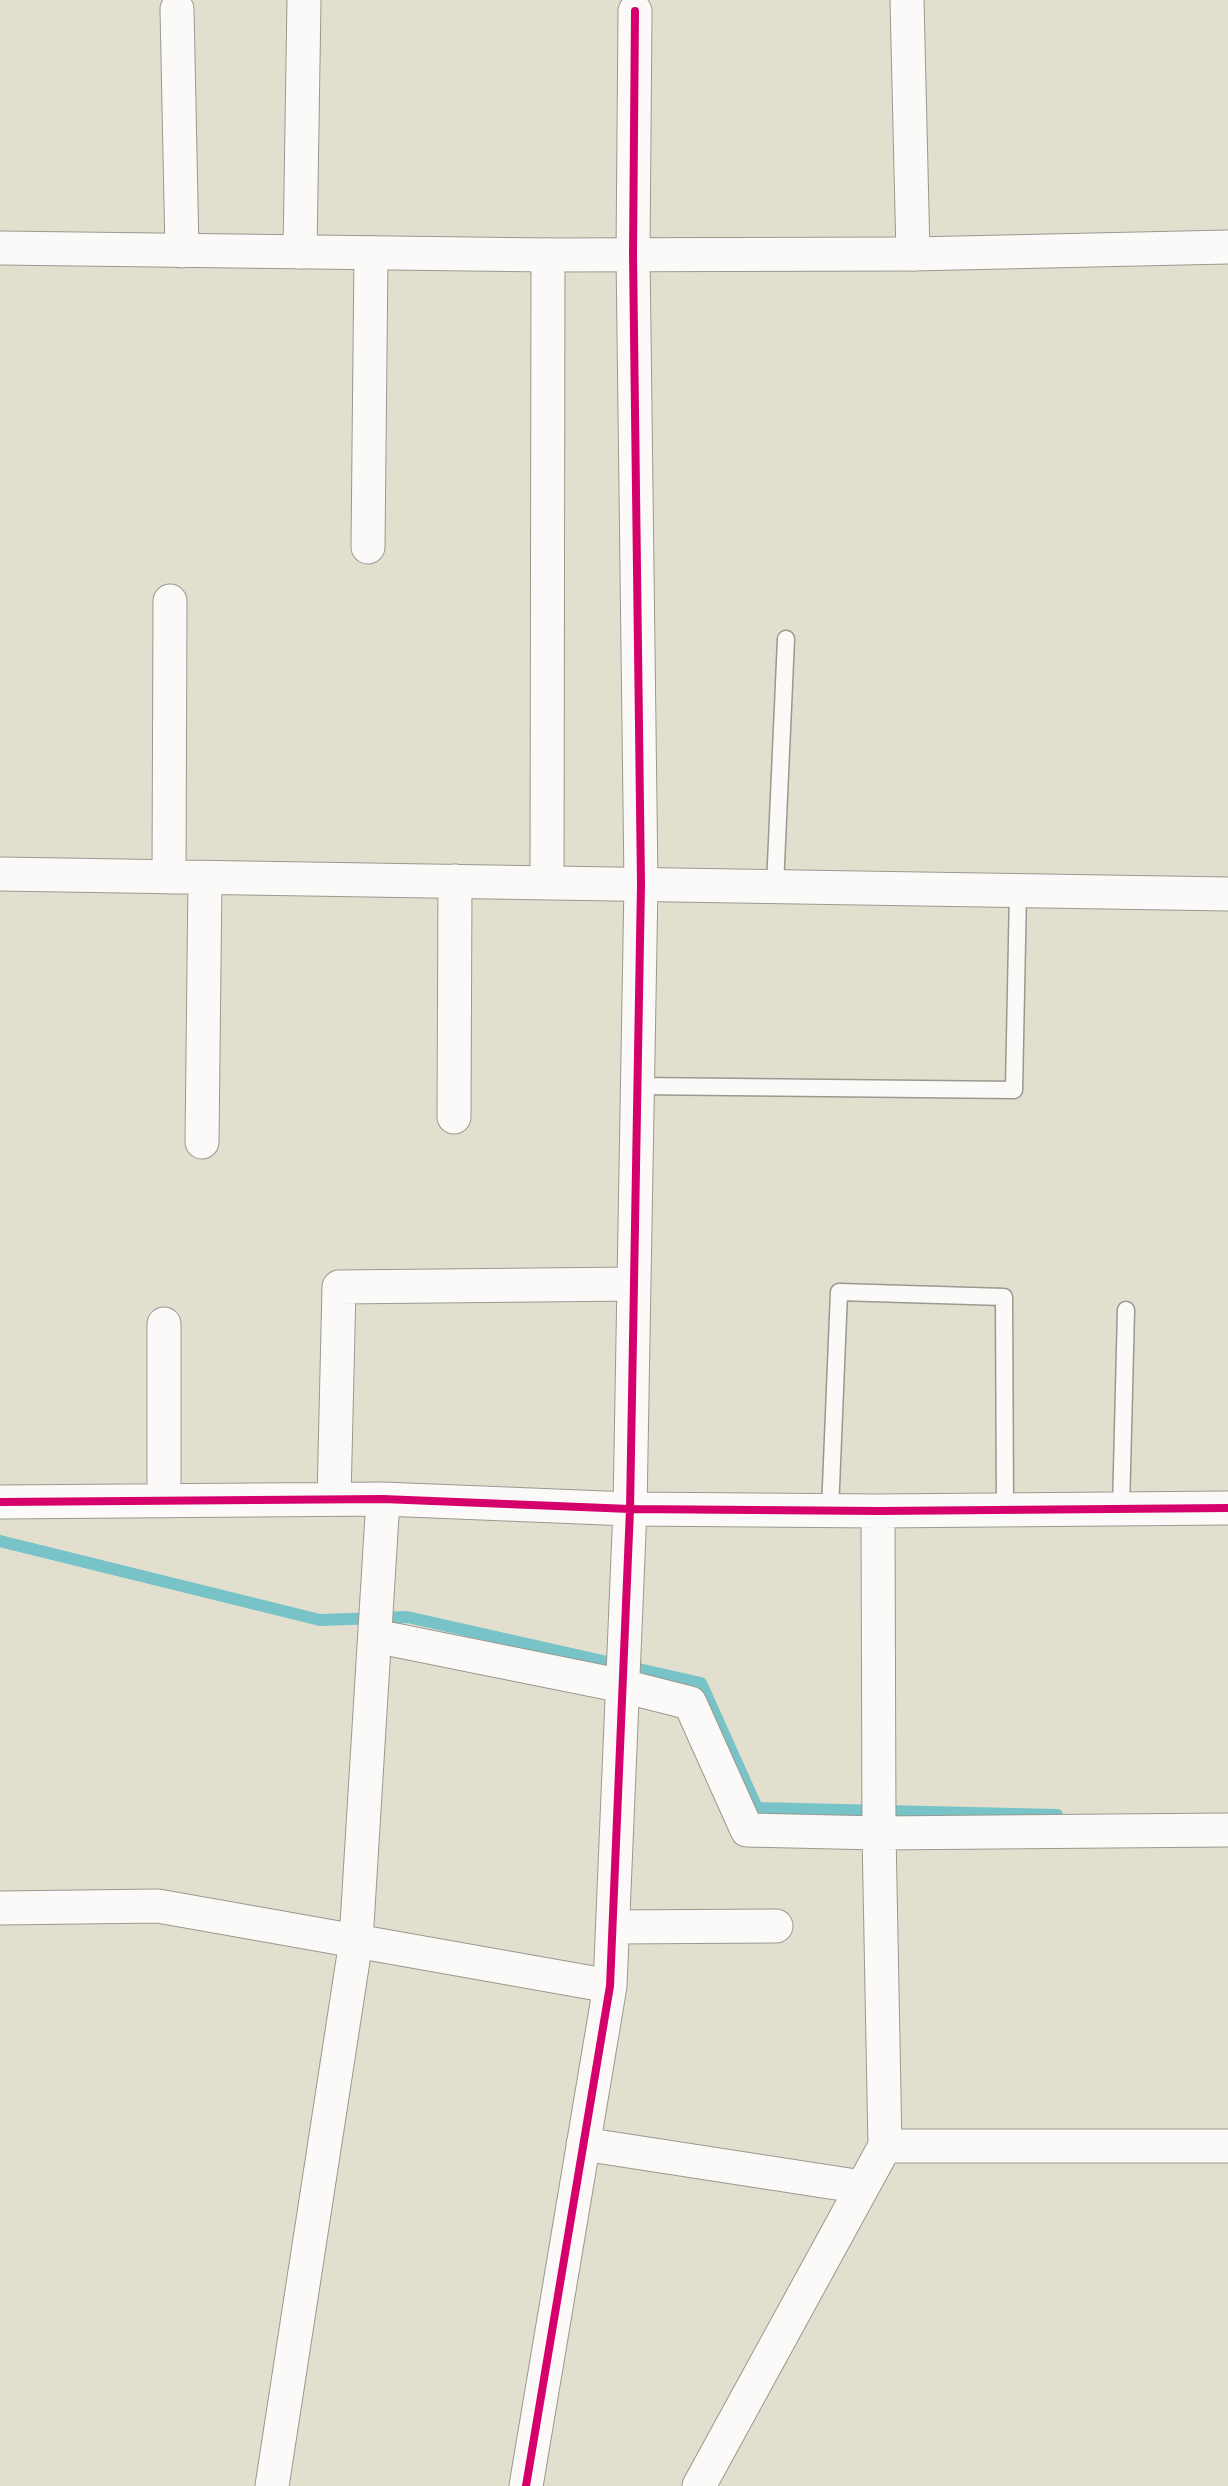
<!DOCTYPE html>
<html>
<head>
<meta charset="utf-8">
<style>
	body { margin:0 }
	canvas { display:block; background:#e2dfcf }
</style>
</head>
<body>
<canvas width="1228" height="2486"></canvas>
<script>
const ctx = document.querySelector('canvas').getContext('2d');
ctx.lineJoin = 'round';
function trace(path, color, width, dash) { ctx.strokeStyle = color; ctx.lineWidth = width; ctx.lineCap = dash ? 'butt' : 'round'; ctx.setLineDash(dash || []); ctx.stroke(path); }
const stream = new Path2D(`
	M0 1541 320 1620 407 1617 701 1683 757 1808 1057 1815`);
const lane = new Path2D(`
	M775 886 786 639
	M638 1086 1014 1090 1018 891
	M1121 1509 1126 1310
	M830 1511 839 1292 1004 1297 1005 1510`);
const street = new Path2D(`
	M907 0 913 254
	M177 9 182 251
	M300 252 304 0
	M368 547 371 253
	M0 874 1228 894
	M169 877 170 601
	M547 883 548 255
	M454 1117 455 881
	M202 1142 205 878
	M164 1324V1501
	M334 1499 339 1287 634 1284
	M0 1502 383 1499 630 1509 878 1511 1228 1508
	M375 1636 623 1686 690 1703 747 1830 879 1833 1228 1830
	M0 1908 158 1906 610 1986
	M613 1927 776 1926
	M583 2144 862 2187
	M885 2146H1228
	M272 2486 356 1941 383 1499
	M526 2486 610 1986 630 1509 641 884 633 254 635 11
	M699 2486 885 2146 879 1833 878 1511`);
const secondary = new Path2D(`
	M0 248 548 255 913 254 1228 247`);
const cycleway = new Path2D(`
	M0 1502 383 1499 630 1509 878 1511 1228 1508
	M526 2486 610 1986 630 1509 641 884 633 254 635 11`);
trace(stream, '#77c3c7', 12);
trace(lane, '#9a9990', 19);
trace(street, '#9a9990', 35);
trace(secondary, '#9a9990', 35);
trace(lane, '#fbfaf8', 16);
trace(street, '#fbfaf8', 33);
trace(secondary, '#fbfaf8', 33);
trace(cycleway, '#d6006c', 8);
</script>
</body>
</html>
